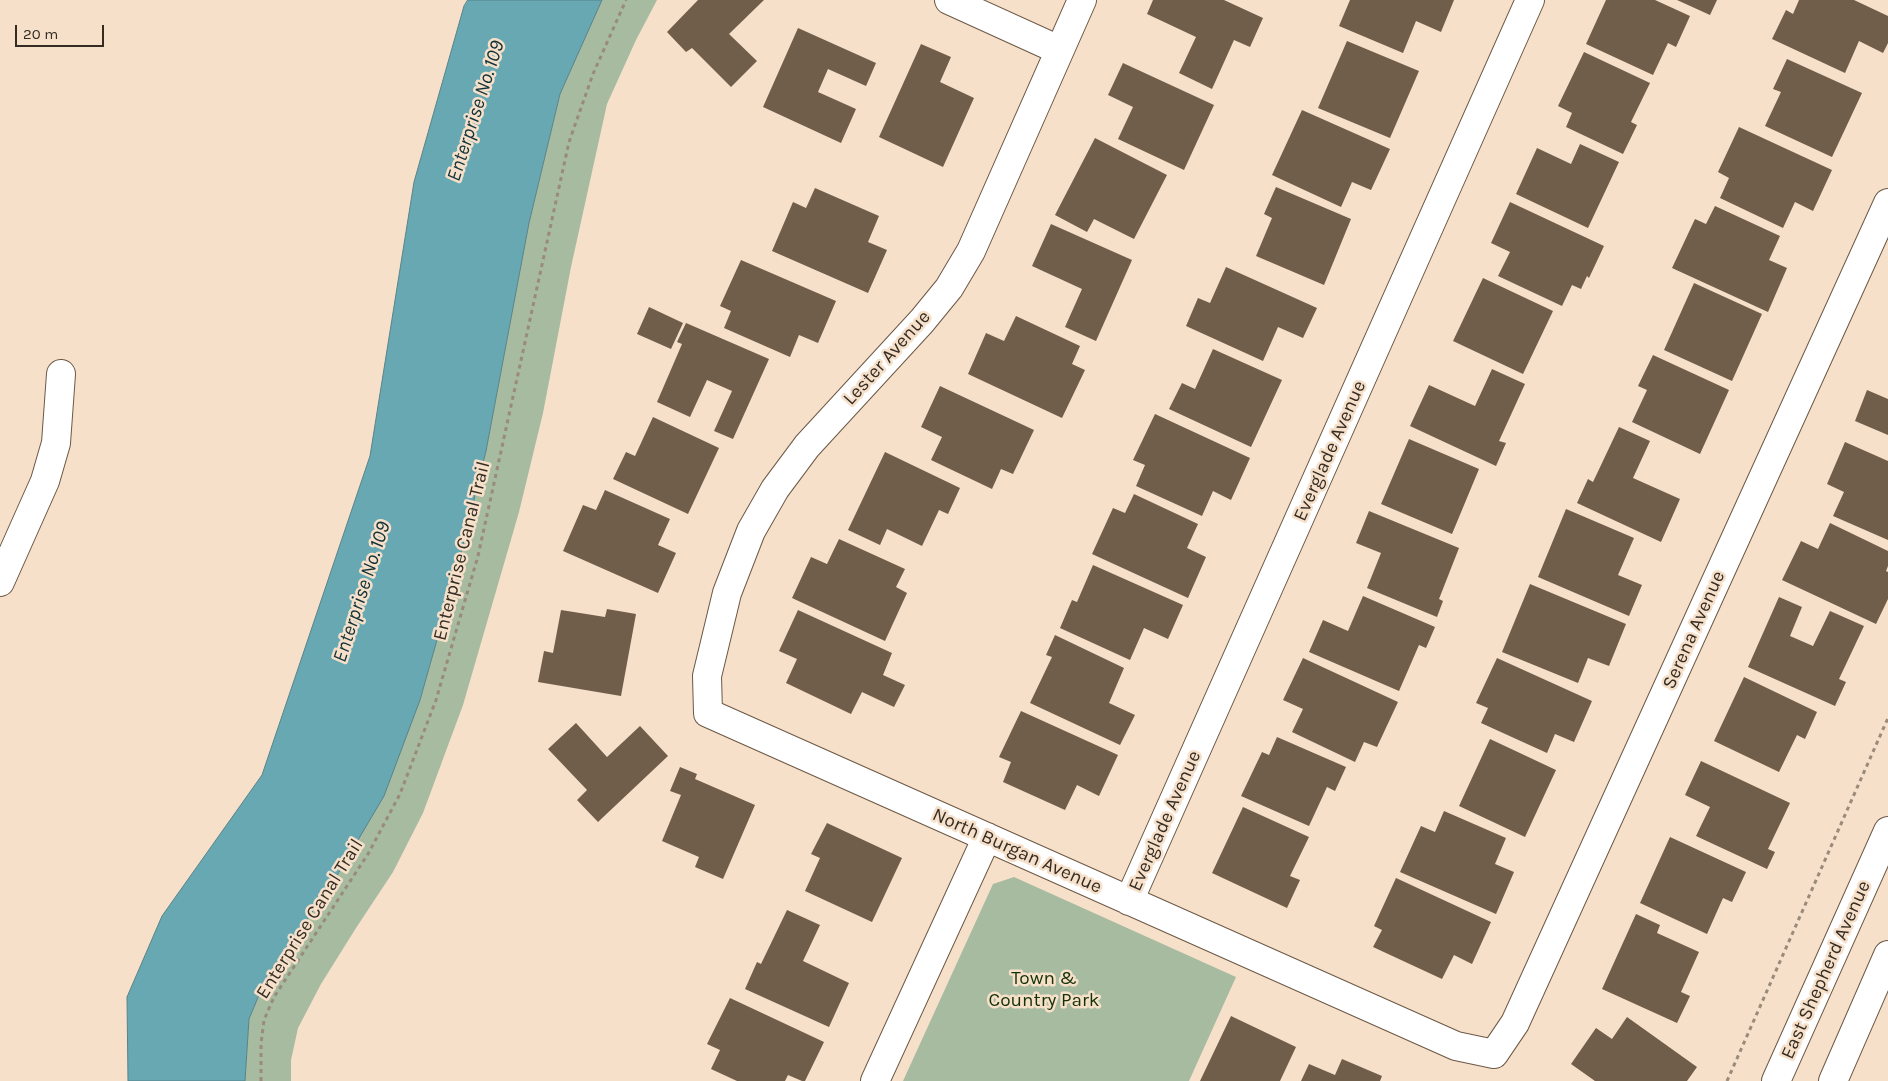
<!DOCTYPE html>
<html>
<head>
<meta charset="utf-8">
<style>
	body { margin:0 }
	#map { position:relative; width:1888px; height:1081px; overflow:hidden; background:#f6e0ca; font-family:Karla,sans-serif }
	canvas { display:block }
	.scale { position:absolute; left:15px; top:25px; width:89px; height:22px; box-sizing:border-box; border:2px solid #342c23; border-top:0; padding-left:6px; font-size:15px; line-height:18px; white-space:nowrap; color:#342c23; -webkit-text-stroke:4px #f6e0ca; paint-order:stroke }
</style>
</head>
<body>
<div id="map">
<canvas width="1888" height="1081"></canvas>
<div class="scale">20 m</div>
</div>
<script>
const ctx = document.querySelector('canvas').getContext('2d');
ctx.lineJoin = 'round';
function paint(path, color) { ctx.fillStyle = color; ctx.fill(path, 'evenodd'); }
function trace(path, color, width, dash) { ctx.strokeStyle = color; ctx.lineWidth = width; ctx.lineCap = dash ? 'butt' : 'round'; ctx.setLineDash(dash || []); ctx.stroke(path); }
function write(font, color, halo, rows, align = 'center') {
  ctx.font = font + ' Karla,sans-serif'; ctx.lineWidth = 5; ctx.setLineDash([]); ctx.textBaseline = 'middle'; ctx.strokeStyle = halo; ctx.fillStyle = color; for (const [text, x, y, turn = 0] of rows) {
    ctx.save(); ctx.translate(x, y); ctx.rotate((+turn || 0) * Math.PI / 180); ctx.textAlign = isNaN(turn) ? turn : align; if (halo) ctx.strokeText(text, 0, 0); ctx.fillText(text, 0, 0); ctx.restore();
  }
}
const green = new Path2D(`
	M602 0H657L636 40 607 104 571 267 543 413 519 512 463 705 423 813 393 872 356 928 321 984 298 1028 291 1060V1081H245L249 1019 267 976 332 884 356 845 420 700 456 573 486 451 529 223 560 94Z
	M1014 877 1236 977 1189 1081H903L993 884Z`);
const water = new Path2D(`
	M468 0H602L560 94 529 223 486 451 456 573 420 700 384 796 332 884 267 976 249 1019 245 1081H128L127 997 162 916 262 775 370 456 414 182 464 6Z`);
const building = new Path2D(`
	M698 0H764L729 34 757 61 731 87 692 48 686 52 667 32Z
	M1153 0H1224L1263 18 1250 47 1234 40 1212 89 1179 73 1196 37 1147 14Z
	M1350 0H1454L1441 32 1416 21 1403 53 1339 26Z
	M1606 0H1655L1690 16 1676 47 1668 43 1653 75 1586 44Z
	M1677 0H1717L1710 15Z
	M1799 0H1854L1888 16V43L1883 53 1859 41 1845 73 1772 39 1786 10 1793 14Z
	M798 28 876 63 866 86 828 69 818 92 856 109 841 143 763 107Z
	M1347 41 1419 71 1390 138 1318 108Z
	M921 44 951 57 940 82 974 98 943 167 879 137Z
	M1584 52 1650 83 1631 122 1637 125 1623 154 1566 127 1572 113 1558 106Z
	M1787 59 1862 93 1832 157 1765 126 1781 92 1773 89Z
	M1123 63 1214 105 1184 170 1118 139 1133 107 1108 95Z
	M1302 110 1390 149 1371 190 1352 182 1341 207 1272 175Z
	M1739 127 1832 170 1813 211 1795 202 1783 228 1720 198 1729 178 1718 172Z
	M1095 138 1167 175 1134 239 1094 219 1087 232 1055 215Z
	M1580 144 1619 162 1588 228 1516 194 1537 148 1571 164Z
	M1276 187 1351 219 1324 285 1256 256 1272 218 1264 214Z
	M815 188 879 216 868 242 887 250 868 293 772 251 793 202 806 208Z
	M1510 202 1604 246 1589 278 1587 276 1581 289 1572 285 1562 306 1498 276 1510 252 1491 243Z
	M1715 206 1780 236 1769 260 1787 268 1768 312 1672 268 1695 219 1706 224Z
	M1051 224 1132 260 1096 341 1065 327 1082 289 1032 266Z
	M741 260 836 301 818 343 799 335 790 357 724 328 731 311 720 306Z
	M1226 267 1317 308 1303 338 1278 327 1263 361 1186 326 1198 298 1210 303Z
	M1483 278 1553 311 1523 374 1453 341Z
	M1694 283 1762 314 1732 381 1664 350Z
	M649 307 683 323 671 349 637 334Z
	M1016 316 1080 346 1072 364 1085 370 1062 418 968 374 986 333 1004 341Z
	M686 323 769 359 733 439 714 431 732 391 707 380 690 417 657 402 682 344 677 342Z
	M1213 349 1282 380 1251 447 1169 409 1182 383 1195 389Z
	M1653 355 1729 390 1700 454 1632 422 1647 390 1638 386Z
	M1492 369 1525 384 1499 441 1506 443 1496 466 1410 426 1429 385 1475 406Z
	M940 386 1034 430 1013 474 1001 469 992 489 931 460 942 437 921 427Z
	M1867 390 1888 399V435L1855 421Z
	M1155 414 1250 458 1231 500 1213 491 1202 516 1136 486 1145 465 1133 460Z
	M653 417 719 448 688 514 613 479 626 452 635 456Z
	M1619 427 1650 441 1633 478 1680 499 1661 542 1577 503 1588 479 1593 482Z
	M1409 439 1479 469 1452 534 1381 504Z
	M1845 442 1888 461V540L1833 516 1844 492 1827 484Z
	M885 452 960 488 948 514 939 510 922 546 887 529 880 545 848 530Z
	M605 490 670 519 658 545 676 553 658 593 563 551 583 505 596 510Z
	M1134 494 1198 524 1187 548 1206 557 1188 598 1092 554 1113 508 1125 513Z
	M1566 509 1634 538 1618 575 1642 585 1629 616 1538 577Z
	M1369 511 1459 548 1439 599 1443 601 1437 617 1367 588 1381 553 1356 543Z
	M1830 523 1888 551V566L1886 571 1888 572V599L1876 624 1782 580 1801 541 1818 549Z
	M839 539 905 569 896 587 907 593 885 641 792 598 811 557 827 564Z
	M1093 565 1183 605 1168 639 1144 628 1130 660 1060 628 1072 600 1077 602Z
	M1530 584 1626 624 1609 666 1588 658 1578 683 1502 652Z
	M1363 596 1435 627 1426 648 1419 645 1399 691 1309 652 1323 620 1348 631Z
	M1779 597 1802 607 1790 636 1813 646 1830 611 1864 626 1839 679 1846 682 1835 706 1748 667Z
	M607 609 636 614 621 696 538 682 544 651 553 653 561 610 605 617Z
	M798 610 892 653 883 675 905 685 894 707 862 692 851 714 786 683 797 659 779 651Z
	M1055 635 1124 668 1109 703 1135 715 1120 745 1030 703 1052 657 1046 655Z
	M1303 658 1398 702 1377 747 1364 742 1355 762 1292 732 1303 709 1283 700Z
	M1497 658 1592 701 1574 742 1555 734 1547 753 1481 723 1488 708 1476 703Z
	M1744 677 1817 712 1805 739 1797 735 1779 772 1714 741Z
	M1021 711 1118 755 1099 796 1077 785 1065 810 1003 782 1011 762 999 757Z
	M576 723 607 757 640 726 668 756 598 822 577 800 587 790 548 749Z
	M1277 737 1346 767 1335 791 1327 787 1309 826 1241 796 1262 752 1269 755Z
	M1490 739 1556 770 1525 837 1459 806Z
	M1701 761 1790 803 1768 849 1775 852 1767 869 1696 836 1710 807 1685 795Z
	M680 767 697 774 695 779 755 805 723 879 695 867 699 857 662 841 681 795 670 791Z
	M1243 807 1309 837 1290 876 1300 880 1287 908 1212 873Z
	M1444 811 1506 838 1495 864 1514 872 1496 914 1400 872 1421 826 1435 832Z
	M827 823 902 858 872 922 805 891 820 858 811 854Z
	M1670 837 1746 872 1732 902 1723 898 1707 934 1640 903Z
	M1396 878 1491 922 1472 964 1454 955 1442 979 1373 947 1382 930 1374 926Z
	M787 910 820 925 803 961 849 983 829 1027 745 989 757 962 761 964Z
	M1636 914 1660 925 1657 933 1699 952 1681 992 1690 996 1677 1023 1602 989Z
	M730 998 824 1042 805 1081H802L788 1075 785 1081H737L711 1069 720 1050 707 1044Z
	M1231 1016 1296 1047 1280 1081H1200Z
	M1627 1017 1697 1067 1687 1081H1595L1571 1064 1596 1028 1612 1039Z
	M1342 1059 1382 1076 1380 1081H1301L1309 1064 1335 1075Z`);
const path = new Path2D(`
	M261 1081V1044L264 1020 274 997 368 854 400 794 436 700 478 556 569 142 593 74 626 0
	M1727 1081 1888 718`);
const minor = new Path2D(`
	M949 0 1059 50
	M1082 0 971 251 949 288 922 321 807 446 775 489 751 531 727 593 707 676 708 713 1456 1046 1494 1054 1515 1023 1888 203
	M0 582 45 481 56 443 61 374
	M1129 901 1530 0
	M875 1081 987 837`);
const major = new Path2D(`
	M1776 1081 1888 831
	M1833 1081 1888 955`);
const streetNames = [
	["Lester Avenue",887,358,-48],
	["Everglade Avenue",1330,451,-66],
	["Enterprise Canal Trail",462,551,-76],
	["Serena Avenue",1694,630,-66],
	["Everglade Avenue",1165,821,-66],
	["North Burgan Avenue",1017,851,24],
	["Enterprise Canal Trail",310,919,-58],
	["East Shepherd Avenue",1826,970,-66]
];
const parkNames = [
	["Town &",1044,979],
	["Country Park",1044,1001]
];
const waterNames = [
	["Enterprise No. 109",476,111,-72],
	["Enterprise No. 109",362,592,-72]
];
paint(green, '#a7bba1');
paint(water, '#67a8b3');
trace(water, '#588388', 1);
paint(building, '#705d4a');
trace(minor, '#6b5845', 30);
trace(major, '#6b5845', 30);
trace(path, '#998a7a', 3, [4, 4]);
trace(minor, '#fff', 28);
trace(major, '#fff', 28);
write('19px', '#342c23', '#f6e0ca', streetNames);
write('19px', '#133206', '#f6e0ca', parkNames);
write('italic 20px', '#103137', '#f6e0ca', waterNames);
</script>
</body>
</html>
